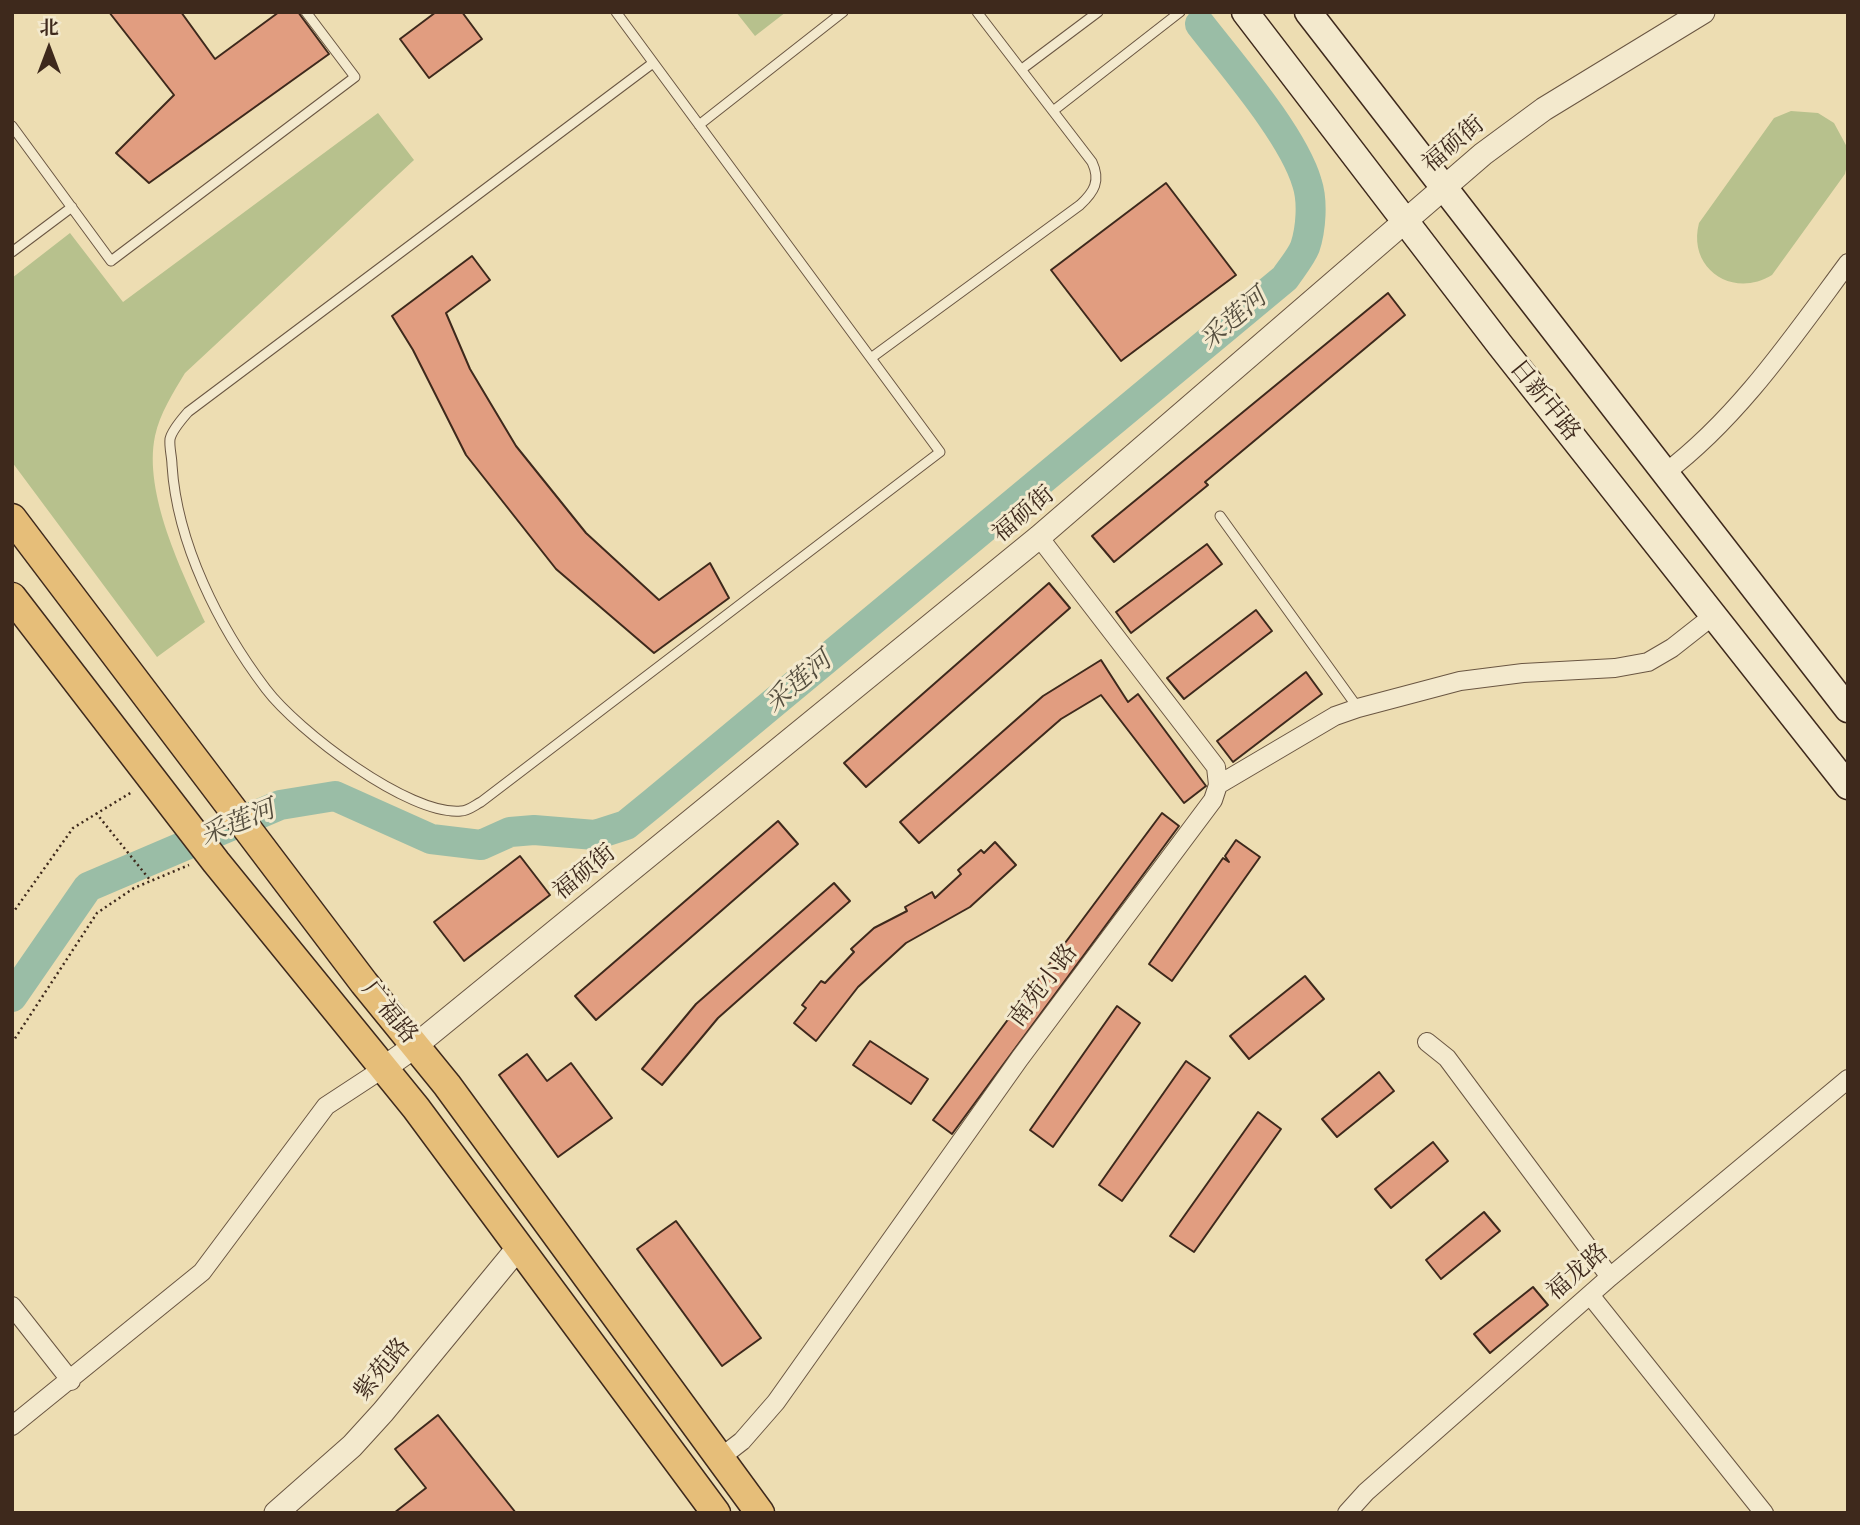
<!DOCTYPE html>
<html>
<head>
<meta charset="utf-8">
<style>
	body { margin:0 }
	#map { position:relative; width:1860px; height:1525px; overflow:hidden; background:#edddb2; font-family:Alegreya,"Noto Serif SC",serif }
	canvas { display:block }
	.frame { position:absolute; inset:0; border:14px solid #3e291c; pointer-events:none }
	.north { position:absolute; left:14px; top:14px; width:70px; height:70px; -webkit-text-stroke:5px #f3e9cd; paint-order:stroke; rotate:0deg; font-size:19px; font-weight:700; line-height:28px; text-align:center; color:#3e291c }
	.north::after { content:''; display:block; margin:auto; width:24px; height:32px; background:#3e291c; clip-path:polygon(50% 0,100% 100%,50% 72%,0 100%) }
</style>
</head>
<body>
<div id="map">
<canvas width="1860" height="1525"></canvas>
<div class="frame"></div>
<div class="north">北</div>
</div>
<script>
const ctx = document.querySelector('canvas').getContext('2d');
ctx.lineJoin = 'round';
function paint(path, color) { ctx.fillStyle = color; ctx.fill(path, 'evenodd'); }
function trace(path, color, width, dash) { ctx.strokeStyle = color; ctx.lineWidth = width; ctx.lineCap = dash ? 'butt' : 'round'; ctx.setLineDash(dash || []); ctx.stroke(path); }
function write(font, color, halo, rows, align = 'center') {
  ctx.font = font + ' Alegreya,"Noto Serif SC",serif'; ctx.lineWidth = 6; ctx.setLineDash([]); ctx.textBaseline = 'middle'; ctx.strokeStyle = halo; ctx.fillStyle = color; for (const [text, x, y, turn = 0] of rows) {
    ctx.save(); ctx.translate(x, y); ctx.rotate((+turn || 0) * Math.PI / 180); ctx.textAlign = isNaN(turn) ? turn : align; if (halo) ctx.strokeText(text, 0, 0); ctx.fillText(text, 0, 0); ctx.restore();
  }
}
const green = new Path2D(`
	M736 12H786L755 36Z
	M1791 111 1818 113 1834 123 1847 147V165L1845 174 1772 275C1733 299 1687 269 1699 223L1774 118Z
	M378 113 414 160 185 373C173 393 160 413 155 436 143 493 182 572 205 622L157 657 12 462V278L70 233 123 302Z`);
const river = new Path2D(`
	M12 997 88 887 280 805 335 796 431 839 481 845 510 832 534 830 595 835 626 825 653 803 1285 278C1291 269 1301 257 1305 247 1311 229 1313 201 1307 183 1293 135 1231 64 1200 24`);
const building = new Path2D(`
	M109 12H181L215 59 279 12H298L329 54 149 183 116 153 174 95Z
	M436 12H462L482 39 429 78 400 39Z
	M1166 183 1236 275 1121 361 1051 270Z
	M472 256 490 280 446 313 470 369 516 446 586 533 659 600 710 563 729 598 654 653 556 569 466 455 413 350 392 316Z
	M1388 293 1405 315 1205 482 1208 485 1114 562 1092 536Z
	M1207 544 1222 564 1131 633 1116 612Z
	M1049 583 1070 608 866 787 844 763Z
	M1256 610 1272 631 1184 699 1167 678Z
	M1101 660 1128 702 1138 694 1206 786 1184 803 1101 695 1061 719 919 843 900 822 1043 696Z
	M1306 672 1322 694 1233 762 1217 741Z
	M1162 813 1179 826 952 1134 933 1120Z
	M778 821 798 844 596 1020 575 996Z
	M1236 840 1260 857 1172 981 1149 964 1223 858 1229 862 1225 856Z
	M995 842 1016 865 970 907 906 943 858 987 816 1041 794 1023 806 1008 802 1005 821 981 825 983 854 952 851 949 874 928 907 911 905 907 932 892 935 898 961 874 958 870 981 850 984 853Z
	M520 856 550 895 464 961 434 922Z
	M834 883 850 901 718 1018 662 1085 642 1069 696 1004Z
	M1305 976 1324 999 1249 1059 1230 1036Z
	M1117 1006 1140 1023 1053 1147 1030 1130Z
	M870 1041 928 1079 911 1104 853 1065Z
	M527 1054 547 1081 571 1063 612 1118 558 1157 499 1075Z
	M1186 1061 1210 1078 1122 1201 1099 1185Z
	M1379 1072 1394 1091 1337 1137 1322 1119Z
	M1258 1112 1281 1129 1194 1252 1170 1236Z
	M1433 1142 1448 1161 1391 1208 1375 1189Z
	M1484 1212 1500 1231 1441 1279 1426 1260Z
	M676 1221 761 1338 722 1366 637 1249Z
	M1533 1287 1548 1305 1490 1353 1474 1334Z
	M438 1415 516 1513H394L426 1488 395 1449Z`);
const path = new Path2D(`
	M96 813 150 880
	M12 914 73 828 132 792
	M12 1043 97 913 134 888 189 865`);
const service = new Path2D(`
	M616 12 940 452 481 802C475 805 468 811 461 811 409 816 297 730 266 689 219 627 177 544 172 465 172 457 169 447 170 439 172 430 182 419 188 412L653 63
	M1022 69 1098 12
	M1053 111 1180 12
	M699 125 843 12
	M12 126 111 261 355 77 306 12
	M12 252 72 207
	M871 358 1080 205C1094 192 1101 181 1092 162L977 12
	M1220 516 1358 708`);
const minor = new Path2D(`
	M1665 473C1739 417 1793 337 1848 263
	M1218 785 1335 716 1358 708 1460 681 1523 673 1615 668 1648 662 1672 648 1714 615
	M1427 1042 1447 1058 1610 1277
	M1590 1295 1764 1513
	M12 1306 71 1381
	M12 1426 202 1272 326 1106 384 1068
	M720 1458 742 1441 776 1402 1020 1058 1213 800 1218 785 1216 767 1039 537
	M1347 1513 1366 1492 1610 1277 1848 1079`);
const tertiary = new Path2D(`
	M384 1068 415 1046 1039 537 1483 154 1544 109 1703 12
	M276 1513 352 1446 383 1412 518 1248`);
const secondary = new Path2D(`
	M1245 12 1500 345 1848 786
	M1308 12 1848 709`);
const primary = new Path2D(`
	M12 518 364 983 447 1085 760 1513
	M12 597 216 862 416 1108 716 1513`);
const streetNames = [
	["福硕街",1454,145,-40],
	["日新中路",1544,401,51],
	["福硕街",1024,515,-40],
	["福硕街",585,873,-39],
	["南苑小路",1044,986,-53],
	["广福路",389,1013,51],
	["福龙路",1578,1273,-41],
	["紫苑路",383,1370,-50]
];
const waterNames = [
	["采莲河",1234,320,-40],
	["采莲河",799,683,-40],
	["采莲河",238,824,-22]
];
paint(green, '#b7c18d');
trace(river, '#9abda6', 30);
paint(building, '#e19d80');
trace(building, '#3e291c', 2);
trace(service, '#6a5642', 11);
trace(minor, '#6a5642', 20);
trace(tertiary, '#6a5642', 25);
trace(secondary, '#3e291c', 29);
trace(primary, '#3e291c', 31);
trace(path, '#3e291c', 2.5, [2, 3.5]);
trace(service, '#f3e9cd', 9);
trace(minor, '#f3e9cd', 18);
trace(tertiary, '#f3e9cd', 23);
trace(secondary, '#f3e9cd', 26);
trace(primary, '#e6be79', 28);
write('24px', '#3e291c', '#f3e9cd', streetNames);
write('italic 26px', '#554e3e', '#f3e9cd', waterNames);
</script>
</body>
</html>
